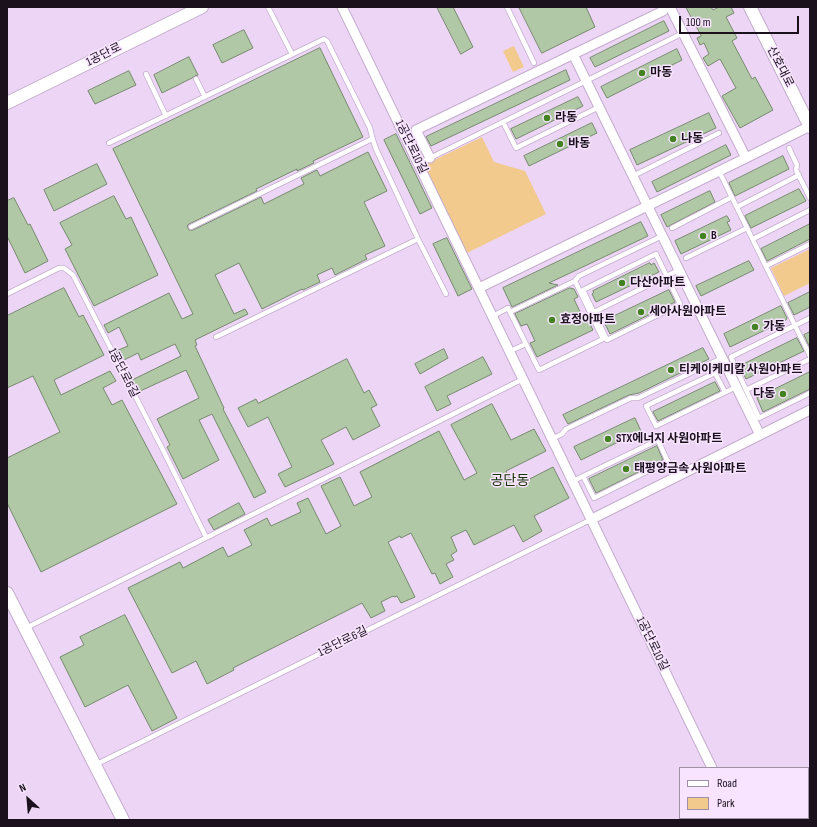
<!DOCTYPE html>
<html>
<head>
<meta charset="utf-8">
<style>
	body { margin:0 }
	#map { position:relative; width:817px; height:827px; overflow:hidden; background:#edd5f6; font-family:"Sofia Sans Condensed",sans-serif }
	canvas { display:block }
	.frame { position:absolute; inset:0; border:8px solid #1a111d; pointer-events:none }
	.legend { position:absolute; left:679px; top:767px; width:130px; height:52px; box-sizing:border-box; background:#f8e4ff; border:1px solid #9f90a5; margin:0; padding:5px 7px; list-style:none; font-size:12px; color:#1a111d }
	.legend li { display:flex; align-items:center; gap:8px; height:20px }
	.legend b { width:20px; border:1px solid #9f90a5 }
	.north { position:absolute; left:8px; top:779px; width:40px; height:40px; -webkit-text-stroke:3px #f8e4ff; paint-order:stroke; rotate:334deg; font-size:11px; font-weight:700; line-height:16px; text-align:center; color:#1a111d }
	.north::after { content:''; display:block; margin:auto; width:14px; height:18px; background:#1a111d; clip-path:polygon(50% 0,100% 100%,50% 72%,0 100%) }
	.scale { position:absolute; left:679px; top:16px; width:120px; height:18px; box-sizing:border-box; border:2px solid #1a111d; border-top:0; padding-left:5px; font-size:12px; line-height:14px; white-space:nowrap; color:#1a111d; -webkit-text-stroke:3px #f8e4ff; paint-order:stroke }
</style>
</head>
<body>
<div id="map">
<canvas width="817" height="827"></canvas>
<div class="frame"></div>
<ul class="legend">
<li><b style="height:5px;background:#fff"></b>Road</li>
<li><b style="height:11px;background:#f3ca8d"></b>Park</li>
</ul>
<div class="north">N</div>
<div class="scale">100 m</div>
</div>
<script>
const ctx = document.querySelector('canvas').getContext('2d');
ctx.lineJoin = 'round';
function paint(path, color) { ctx.fillStyle = color; ctx.fill(path, 'evenodd'); }
function trace(path, color, width, dash) { ctx.strokeStyle = color; ctx.lineWidth = width; ctx.lineCap = dash ? 'butt' : 'round'; ctx.setLineDash(dash || []); ctx.stroke(path); }
function write(font, color, halo, rows, align = 'center') {
  ctx.font = font + ' "Sofia Sans Condensed","Noto Sans KR",sans-serif'; ctx.lineWidth = 3; ctx.setLineDash([]); ctx.textBaseline = 'middle'; ctx.strokeStyle = halo; ctx.fillStyle = color; for (const [text, x, y, turn = 0] of rows) {
    ctx.save(); ctx.translate(x, y); ctx.rotate((+turn || 0) * Math.PI / 180); ctx.textAlign = isNaN(turn) ? turn : align; if (halo) ctx.strokeText(text, 0, 0); ctx.fillText(text, 0, 0); ctx.restore();
  }
}
const green = new Path2D(`
	M514 46 524 67 513 72 503 51Z
	M482 137 494 162 525 171 546 214 467 253 424 165Z
	M810 249V283L784 296 771 268Z`);
const building = new Path2D(`
	M437 7H453L473 47 461 54Z
	M519 7H586L595 27 542 53Z
	M686 7H711L713 10 719 7H731L734 13 726 17 737 38 732 41 752 79 755 77 773 110 740 128 722 96 736 88 720 59 708 66 703 58 709 54 704 43 700 45 697 38 701 36Z
	M664 21 669 31 595 67 590 58Z
	M244 30 253 48 222 63 213 45Z
	M320 48 363 137 313 161 314 163 297 171V169L256 189 257 191 189 224 187 226 189 230H193L261 197 264 204 304 184 301 178 317 170 320 176 368 152 387 191 364 202 385 246 365 255 367 259 335 275 332 268 317 275 320 282 303 290 302 289 262 309 239 263 215 275 234 314 245 309 248 314 195 340 197 345 195 346 224 408 223 409 266 492 254 498 212 414 199 420 219 460 183 479 167 447 170 445 157 419 199 398 186 370 138 392 132 380 181 356 175 344 141 360 138 353 122 361 116 351 128 346 119 327 108 333 104 325 169 293 182 319 193 314 113 149Z
	M677 49 682 60 607 98 601 87Z
	M189 57 198 75 195 76 192 78 162 93 154 75Z
	M566 70 570 80 431 146 426 137Z
	M129 71 136 85 95 104 88 91Z
	M578 97 583 106 516 139 511 129Z
	M709 113 716 128 637 165 630 150Z
	M592 123 597 133 529 166 524 156Z
	M396 134 432 208 420 214 384 140Z
	M726 145 731 155 657 192 652 182Z
	M783 156 789 169 735 196 729 183Z
	M97 164 107 184 54 211 44 190Z
	M799 189 806 201 751 228 745 216Z
	M710 191 715 202 667 227 661 215Z
	M114 196 126 219 131 217 158 275 94 306 65 249 72 245 60 223Z
	M14 198 28 225 30 224 48 261 25 273 7 236V201Z
	M727 216 730 221 727 222 731 230 681 254 675 241Z
	M641 222 648 236 549 283 558 285 512 307 503 288Z
	M810 224V239L767 261 761 249Z
	M447 238 472 289 458 296 433 244Z
	M749 261 754 270 701 296 696 286Z
	M650 263 651 265 654 263 659 272 596 302 592 294 594 292 593 291Z
	M64 288 79 317 83 315 104 355 54 380 61 395 110 371 116 381 103 388 112 405 122 400 177 504 41 572 7 503V458L60 432 33 376 7 388V316Z
	M570 288 574 289 578 297 574 299 582 316 585 314 593 330 537 357 530 343 535 341 527 324 521 326 515 314Z
	M669 290 675 302 610 334 605 324 606 320Z
	M810 292V307L794 315 788 303Z
	M781 306 787 318 786 320 730 347 724 334Z
	M810 332V348L804 335Z
	M797 338 804 351 746 379 740 366Z
	M703 348 709 359 639 393 629 395 568 424 563 415Z
	M444 349 448 358 420 374 415 364Z
	M483 357 492 374 447 396 451 404 437 411 425 387Z
	M347 359 364 393 369 390 377 405 371 408 380 426 353 440 346 427 321 440 334 464 285 487 278 474 292 467 268 417 248 427 238 408 256 399 258 403Z
	M810 372V389L763 412 757 398Z
	M715 382 720 391 658 421 653 412Z
	M492 404 511 440 534 429 546 451 506 471 514 487 553 467 569 498 534 516 542 531 523 542 514 525 474 545 466 530 451 537 457 551 451 555 454 560 446 564 453 577 440 584 435 573 432 574 411 533 401 538 400 536 388 542 415 597 401 603 397 596 394 597 393 596 381 602 385 611 371 618 362 603 233 668 234 670 207 684 196 661 172 673 128 588 180 562 183 568 223 547 228 557 252 545 244 530 267 518 271 526 301 512 297 503 308 498 326 534 341 526 321 486 340 477 354 506 372 497 360 472 439 431 464 480 477 473 451 425Z
	M635 418 641 431 581 460 574 447Z
	M657 446 663 460 596 493 589 479Z
	M239 503 245 514 214 530 208 520Z
	M125 615 177 718 152 731 128 685 85 707 60 657 84 645 80 637Z`);
const service = new Path2D(`
	M268 7 292 54
	M507 7 534 63
	M146 74 166 116
	M196 79 205 97
	M503 122 516 148 599 107
	M109 143 324 39 327 41 370 128 372 137 376 149 418 239 446 294
	M789 148 797 165 796 170 810 198
	M422 162 683 33
	M719 171 810 356
	M633 176 719 133
	M737 207 799 175
	M191 227 372 139
	M672 228 732 197
	M753 239 810 210
	M656 254 680 304 607 340 583 290Z
	M686 258 747 228
	M766 266 810 244
	M7 294 59 268H64L73 275 162 448 206 537
	M510 312 575 281
	M594 312 679 270
	M493 316 508 308 526 344
	M810 318 731 357 759 418 810 393
	M216 337 418 239
	M510 351 526 344 539 370 603 339 575 281 579 276 662 236
	M746 390 810 359
	M725 392 715 373 646 406 656 426 736 387
	M552 439 562 434 566 429 631 398H638L722 358
	M583 476 594 498 668 461
	M573 481 658 440 675 478
	M26 628 523 379
	M95 765 592 519`);
const minor = new Path2D(`
	M342 7 712 768
	M670 7 746 158
	M573 54 760 435
	M430 158 416 130 663 11
	M479 288 746 158 810 126
	M592 519 810 410
	M737 818 738 820`);
const tertiary = new Path2D(`
	M750 7 810 127
	M7 103 202 7
	M7 593 123 820`);
const markers = [
	[642,73,4,"#438221"],
	[547,118,4,"#438221"],
	[673,139,4,"#438221"],
	[560,144,4,"#438221"],
	[703,236,4,"#438221"],
	[622,283,4,"#438221"],
	[641,312,4,"#438221"],
	[552,320,4,"#438221"],
	[755,327,4,"#438221"],
	[671,370,4,"#438221"],
	[783,394,4,"#438221"],
	[608,439,4,"#438221"],
	[626,469,4,"#438221"]
];
const streetNames = [
	["1공단로",104,55,-26],
	["산호대로",780,67,63],
	["1공단로10길",411,147,64],
	["1공단로6길",123,373,63],
	["1공단로6길",343,642,-26],
	["1공단로10길",652,644,64]
];
const poiNames = [
	["마동",650,73],
	["라동",555,118],
	["나동",681,139],
	["바동",568,144],
	["B",711,236],
	["다산아파트",630,283],
	["세아사원아파트",649,312],
	["효정아파트",560,320],
	["가동",763,327],
	["티케이케미칼 사원아파트",679,370],
	["다동",775,394,"right"],
	["STX에너지 사원아파트",616,439],
	["태평양금속 사원아파트",634,469]
];
const quarterNames = [
	["공단동",510,481]
];
paint(green, '#f3ca8d');
paint(building, '#b1c8a7');
trace(building, '#748a6b', 1);
trace(service, '#c4accd', 6);
trace(minor, '#c4accd', 11);
trace(tertiary, '#c4accd', 14);
trace(service, '#fff', 4.5);
trace(minor, '#fff', 9);
trace(tertiary, '#fff', 12);
for (const [x, y, r, color] of markers) { const dot = new Path2D(); dot.arc(x, y, r, 0, 2 * Math.PI); ctx.fillStyle = color; ctx.fill(dot); trace(dot, '#f8e4ff', 1.5); }
write('12px', '#1a111d', '#f8e4ff', streetNames);
write('bold 12px', '#1a111d', '#f8e4ff', poiNames, 'left');
write('14px', '#153304', '#f8e4ff', quarterNames);
</script>
</body>
</html>
